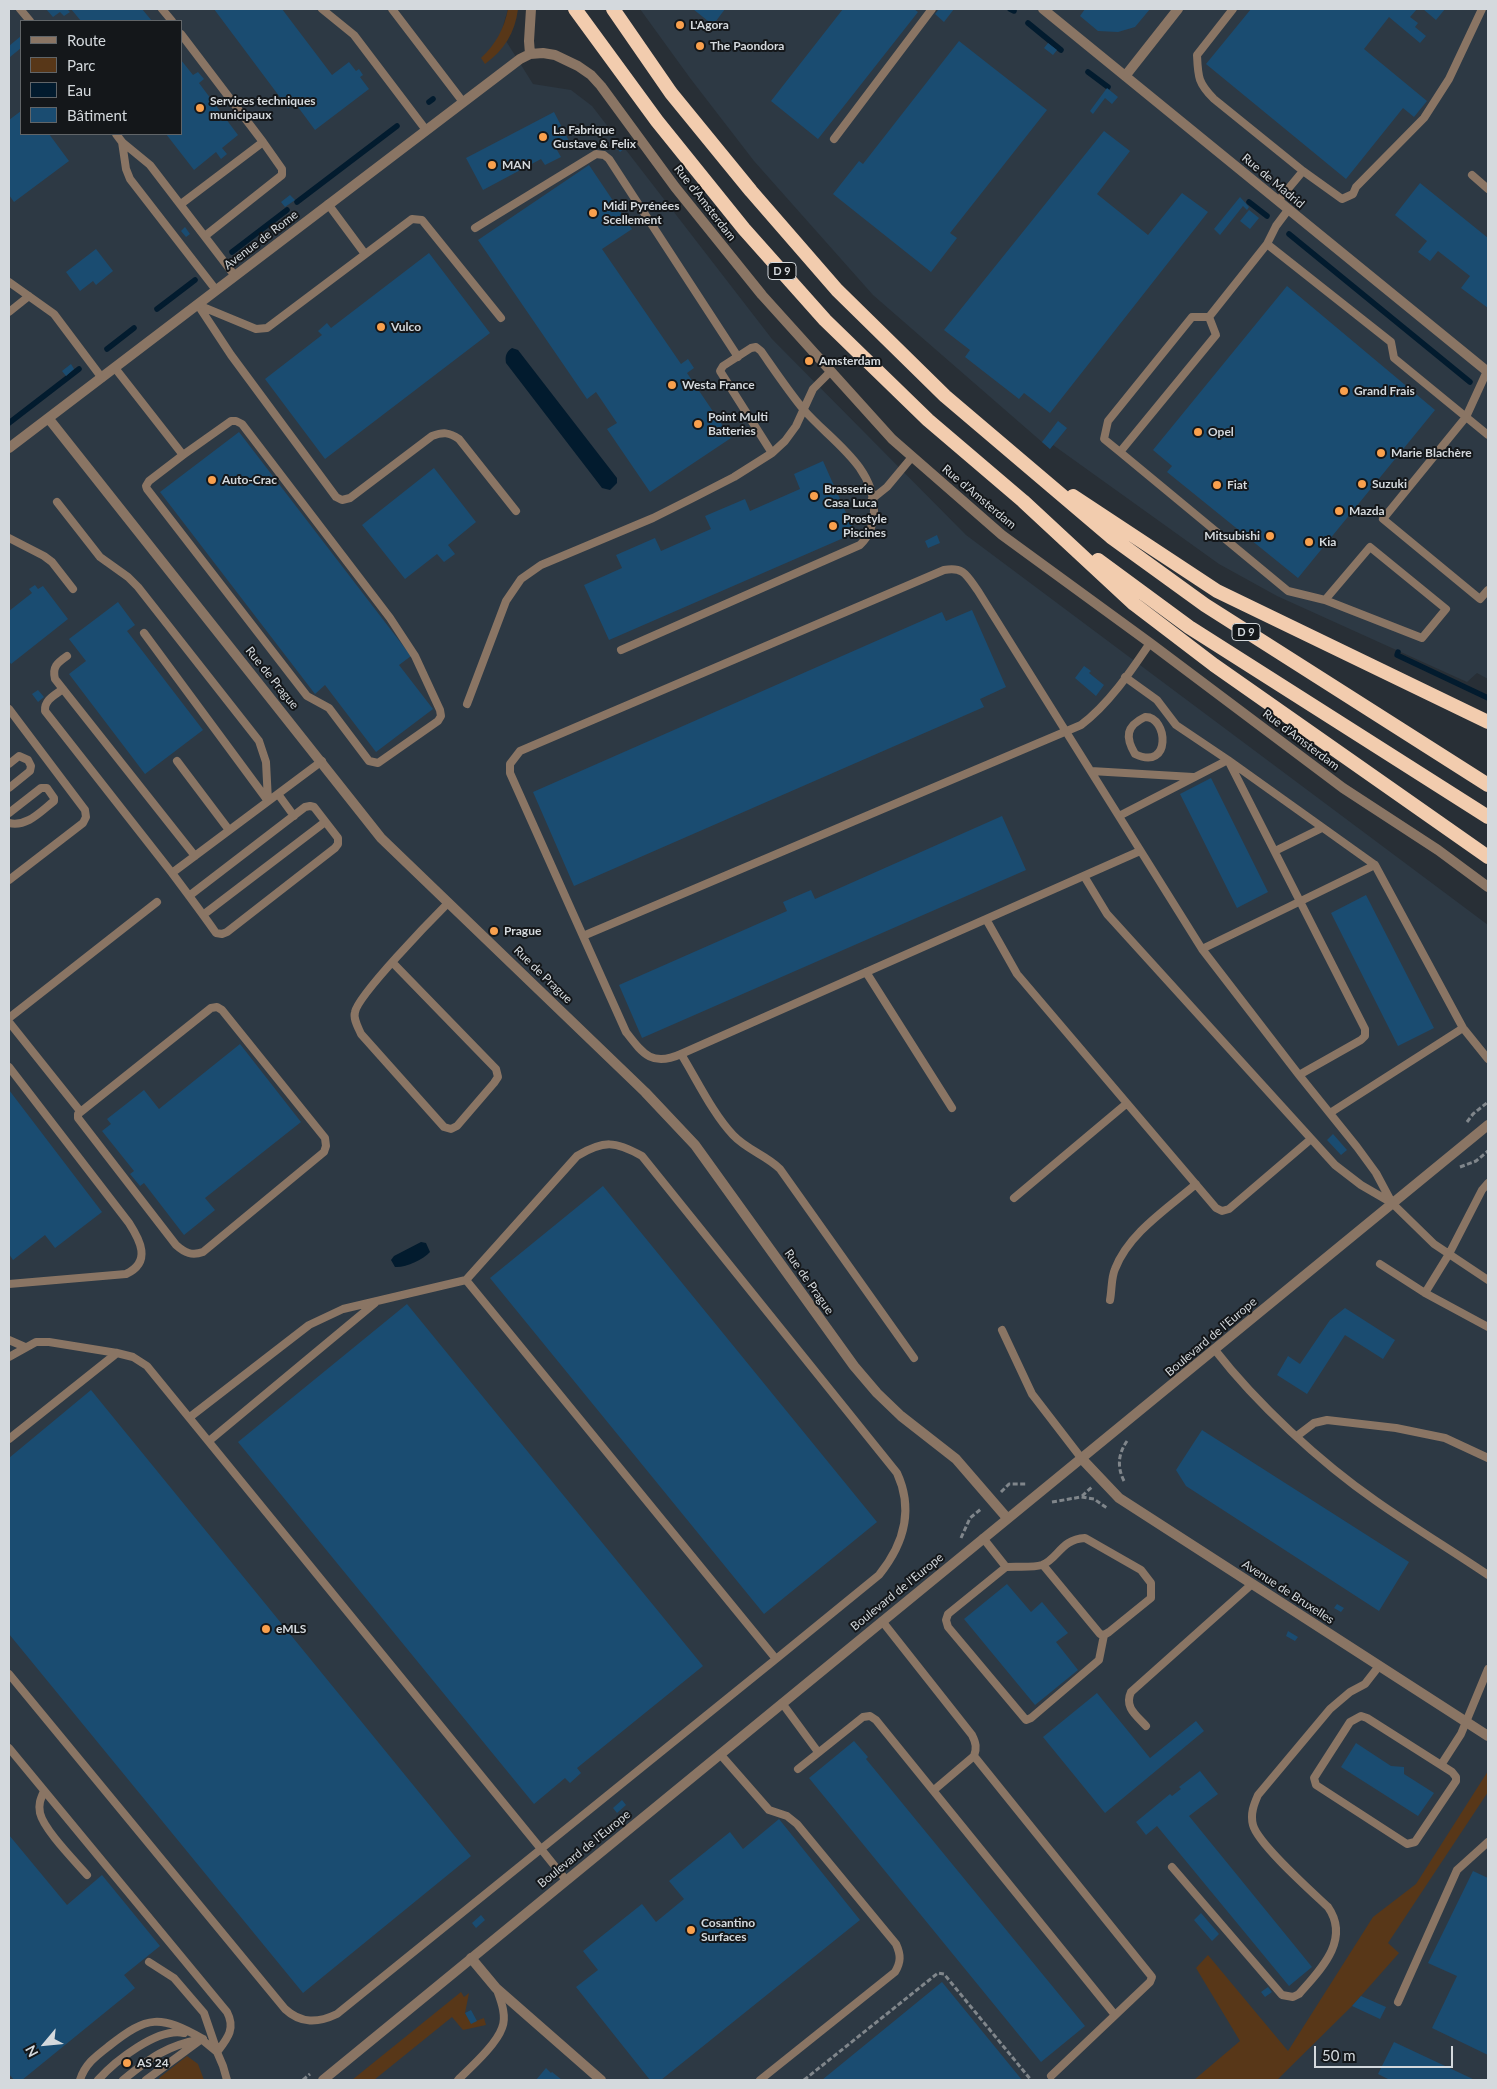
<!DOCTYPE html>
<html>
<head>
<meta charset="utf-8">
<style>
	body { margin:0 }
	#map { position:relative; width:1497px; height:2089px; overflow:hidden; background:#282f36; font-family:Lato,sans-serif }
	canvas { display:block }
	.frame { position:absolute; inset:0; border:10px solid #d4d9dd; pointer-events:none }
	.legend { position:absolute; left:20px; top:20px; width:162px; height:115px; box-sizing:border-box; background:#14171a; border:1px solid #616568; margin:0; padding:6px 9px; list-style:none; font-size:15px; color:#d4d9dd }
	.legend li { display:flex; align-items:center; gap:10px; height:25px }
	.legend b { width:25px; border:1px solid #616568 }
	.north { position:absolute; left:20px; top:2019px; width:50px; height:50px; -webkit-text-stroke:4px #14171a; paint-order:stroke; rotate:242deg; font-size:14px; font-weight:700; line-height:20px; text-align:center; color:#d4d9dd }
	.north::after { content:''; display:block; margin:auto; width:18px; height:22px; background:#d4d9dd; clip-path:polygon(50% 0,100% 100%,50% 72%,0 100%) }
	.scale { position:absolute; left:1314px; top:2046px; width:139px; height:22px; box-sizing:border-box; border:2px solid #d4d9dd; border-top:0; padding-left:6px; font-size:15px; line-height:18px; white-space:nowrap; color:#d4d9dd; -webkit-text-stroke:4px #14171a; paint-order:stroke }
</style>
</head>
<body>
<div id="map">
<canvas width="1497" height="2089"></canvas>
<div class="frame"></div>
<ul class="legend">
<li><b style="height:6px;background:#8a7564"></b>Route</li>
<li><b style="height:14px;background:#583718"></b>Parc</li>
<li><b style="height:14px;background:#021b2e"></b>Eau</li>
<li><b style="height:14px;background:#1a4c71"></b>Bâtiment</li>
</ul>
<div class="north">N</div>
<div class="scale">50 m</div>
</div>
<script>
const ctx = document.querySelector('canvas').getContext('2d');
ctx.lineJoin = 'round';
function paint(path, color) { ctx.fillStyle = color; ctx.fill(path, 'evenodd'); }
function trace(path, color, width, dash) { ctx.strokeStyle = color; ctx.lineWidth = width; ctx.lineCap = dash ? 'butt' : 'round'; ctx.setLineDash(dash || []); ctx.stroke(path); }
function write(font, color, halo, rows, align = 'center') {
  ctx.font = font + ' Lato,sans-serif'; ctx.lineWidth = 4; ctx.setLineDash([]); ctx.textBaseline = 'middle'; ctx.strokeStyle = halo; ctx.fillStyle = color; for (const [text, x, y, turn = 0] of rows) {
    ctx.save(); ctx.translate(x, y); ctx.rotate((+turn || 0) * Math.PI / 180); ctx.textAlign = isNaN(turn) ? turn : align; if (halo) ctx.strokeText(text, 0, 0); ctx.fillText(text, 0, 0); ctx.restore();
  }
}
const built = new Path2D(`
	M9 9H508L501 33 533 84 571 90 592 106 772 339 966 535 1488 925V2080H9ZM21 21H181V134H21Z
	M640 9H1488V679L1477 673 1467 682 1277 596 1219 564 1053 445 1050 449 873 295 754 161 690 78Z`);
const green = new Path2D(`
	M508 9H518C515 33 504 50 485 64L481 58C496 44 504 29 508 9Z
	M1488 1771V1792L1388 1943 1399 1953 1352 2006 1277 2080H1194L1240 2041 1196 1968 1208 1955 1288 2051 1373 1917 1416 1884Z
	M461 1992 464 1997 469 1993 465 2013 471 2023 484 2018 486 2025 463 2030 452 2017 374 2080H352Z
	M187 2056 198 2064 204 2080H160L159 2078Z`);
const water = new Path2D(`
	M512 348 518 350 617 478V483L610 490 602 488 506 363C505 356 506 352 512 348Z
	M421 1242 426 1243 430 1252C423 1260 405 1268 395 1267L391 1260 394 1256Z`);
const stream = new Path2D(`
	M1010 9 1014 11
	M1028 23 1061 50
	M1088 72 1108 87
	M429 102 433 99
	M297 202 397 126
	M1249 202 1267 216
	M1289 234 1470 382
	M232 252 287 210
	M157 309 195 280
	M107 349 134 328
	M9 423 79 369
	M1398 652 1397 655 1488 698`);
const building = new Path2D(`
	M46 9H67L70 12 64 16 60 12 53 17Z
	M71 9H142L152 21H81Z
	M214 9H282L332 75 349 62 356 71 359 69 363 75 360 77 369 89 315 130 295 103 288 108Z
	M693 9H725L713 25Z
	M843 9H914L918 12 818 139 771 101Z
	M939 9H954L944 22 935 14Z
	M1085 9H1150L1135 27 1118 32 1098 31 1080 16Z
	M1251 9H1417L1410 17 1418 23 1415 27 1426 36 1420 43 1389 17 1364 49 1427 101 1414 117 1403 108 1346 179 1206 64Z
	M1423 9H1445L1436 20Z
	M21 36V48L10 57 9 46Z
	M959 41 1047 110 950 233 957 238 931 272 833 194 859 161 863 164Z
	M1048 43 1057 50 1053 55 1044 48Z
	M181 60 193 75 198 72 204 79 199 83 238 135 222 148 227 154 221 159 216 152 194 170 166 134H181Z
	M1107 88 1118 97 1112 104 1105 98 1093 114 1090 111Z
	M21 111V134H49L69 161 14 202 9 195V120Z
	M554 112 570 143 557 150 561 157 545 165 541 159 483 190 466 158Z
	M1104 131 1130 151 1097 194 1148 235 1182 193 1208 212 1050 413 1024 393 1019 399 965 357 970 350 944 330Z
	M618 138 625 148 620 152 612 142Z
	M589 165 632 229 602 249 681 364 688 359 694 368 687 373 731 438 650 492 607 429 617 423 596 392 587 399 478 240Z
	M1420 183 1488 238V308L1461 288 1470 276 1438 251 1430 261 1418 252 1427 241 1395 215Z
	M290 195 295 200 285 207 281 202Z
	M1240 197 1249 207 1247 210 1243 206 1220 235 1214 229Z
	M1249 210 1259 218 1250 229 1240 221Z
	M185 227 190 234 186 237 181 231Z
	M96 249 113 271 96 285 93 281 80 291 66 272Z
	M429 253 490 333 325 459 265 379 322 335 318 331 327 323 331 328Z
	M1287 286 1435 410 1298 578 1167 472 1172 466 1153 450Z
	M71 364 74 369 66 376 62 371Z
	M1058 421 1067 428 1050 449 1042 442Z
	M239 432 411 656 399 665 433 709 376 752 325 685 315 694 160 492Z
	M823 461 855 533 609 640 584 585 622 568 616 555 655 538 661 551 711 529 705 516 745 499 750 511 800 489 794 474Z
	M434 468 476 522 448 545 455 554 444 562 437 554 405 579 362 525Z
	M937 535 940 543 928 548 925 541Z
	M35 585 38 589 43 586 68 619 11 664 9 661V611L32 593 29 589Z
	M118 602 135 625 127 631 203 730 145 774 69 674 86 661 69 639Z
	M972 610 1006 687 980 699 984 707 574 886 533 792 942 612 946 621Z
	M1084 666 1091 671 1089 673 1104 685 1096 696 1075 678Z
	M38 690 44 697 38 702 32 694Z
	M1211 778 1268 892 1237 908 1180 794Z
	M1002 816 1026 870 642 1038 619 985 787 911 783 902 811 890 815 899Z
	M1366 895 1434 1028 1398 1046 1331 913Z
	M240 1044 301 1122 205 1198 215 1210 184 1235 144 1183 140 1186 130 1174 134 1171 102 1131 111 1124 107 1119 144 1090 159 1109Z
	M9 1090 102 1212 55 1248 45 1235 13 1260 9 1254Z
	M1333 1134 1347 1150 1341 1155 1327 1140Z
	M603 1186 877 1522 764 1614 490 1278Z
	M407 1304 703 1666 577 1768 581 1773 570 1783 565 1778 534 1804 238 1442Z
	M1345 1308 1395 1340 1383 1359 1345 1335 1307 1394 1277 1375 1288 1356 1300 1364 1330 1320Z
	M91 1390 471 1856 303 1993 9 1634V1458Z
	M1202 1430 1409 1562 1379 1611 1186 1486 1176 1470Z
	M1007 1584 1031 1612 1042 1602 1068 1633 1056 1642 1078 1670 1035 1705 964 1619Z
	M1337 1604 1344 1608 1341 1612 1334 1608Z
	M1288 1631 1298 1637 1295 1641 1286 1636Z
	M1097 1693 1150 1758 1196 1721 1204 1731 1105 1813 1043 1737Z
	M854 1741 868 1757 866 1759 1085 2026 1041 2062 809 1778Z
	M1356 1743 1391 1766 1404 1767V1774L1434 1793 1418 1816 1341 1767Z
	M1200 1771 1218 1794 1189 1816 1312 1967 1289 1986 1157 1826 1146 1835 1136 1822 1170 1794 1172 1796 1181 1789 1179 1787Z
	M622 1800 626 1805 617 1813 613 1808Z
	M779 1819 860 1920 661 2080H650L576 1987 598 1970 583 1951 642 1904 656 1922 684 1899 669 1881 730 1832 743 1849Z
	M9 1835 67 1905 102 1875 160 1946 124 1975 135 1988 22 2080H14L9 2074Z
	M1473 1871 1488 1878V2055L1432 2028 1457 1976 1428 1963Z
	M1201 1913 1219 1934 1212 1941 1194 1920Z
	M481 1915 485 1920 476 1928 472 1923Z
	M942 1982 1022 2080H822Z
	M1268 1987 1272 1992 1265 1997 1261 1992Z
	M1361 1996 1386 2007 1380 2019 1352 2006Z
	M471 2010 477 2021 471 2024 465 2013Z
	M1394 2042 1475 2080H1390L1378 2074Z
	M546 2068 551 2073 552 2072 562 2080H536Z`);
const path = new Path2D(`
	M1467 1122 1473 1114 1488 1102
	M1460 1167 1476 1161 1488 1151
	M1124 1481C1117 1467 1118 1454 1127 1441
	M1001 1492 1009 1484H1026
	M1082 1496 1092 1487
	M1052 1502 1081 1497 1094 1499 1107 1508
	M961 1538 970 1518 981 1509
	M303 2080 310 2074
	M804 2080 938 1973 944 1974 1031 2080`);
const service = new Path2D(`
	M20 9 30 21
	M162 9 172 21
	M322 9 354 35 426 130
	M392 9 463 102
	M1233 9 1197 55C1198 77 1198 83 1214 99L1303 171 1278 201
	M181 34 263 142
	M116 134 122 142 150 165 235 276
	M834 139 932 9
	M122 142 126 169 130 179 216 290
	M1303 171 1342 199 1353 194 1356 187 1424 118 1449 79 1482 9
	M1472 175 1488 189
	M181 204 263 142 282 169V175L205 236
	M328 204 365 254
	M475 228 596 154 604 155 609 159 738 357
	M1267 244 1391 342 1394 358 1488 435
	M9 282 54 314 102 378
	M198 305 231 355 336 497 342 500 350 498 432 436C443 432 449 432 459 439L516 511
	M198 305 256 329 267 328 412 219 422 220 501 318
	M9 312 29 296
	M1192 317H1209L1216 335 1120 452 1104 439 1108 421Z
	M1209 317 1267 244 1276 226 1288 210
	M115 368 183 455 231 421H236L242 424 390 618 415 656 440 710 441 716 438 721 378 763 369 761 329 708 307 696 147 489 146 486 149 481 183 455
	M1488 369 1466 417 1383 519 1480 599 1488 590
	M1120 452 1288 591 1325 600 1422 638 1446 609 1370 547 1325 600
	M872 499 887 487 912 457
	M57 502 100 557 128 577 138 587 259 741 266 762 268 801 144 633
	M9 538 44 556 52 562 73 589
	M621 650 860 545C870 535 873 525 874 511 875 466 830 440 804 410 789 392 775 371 761 351L756 347 751 348 723 366 720 371 772 453
	M67 656C57 663 52 667 55 679L195 856
	M63 689C55 695 44 700 45 711L172 873 322 761
	M467 704 506 601 521 579 541 565 653 518 693 498 734 477 772 453 785 441 796 426 813 389 831 371
	M9 709 85 810 86 817 83 823 9 880
	M1145 717C1168 716 1172 772 1135 754 1125 737 1126 726 1145 717Z
	M1228 760 1375 865 1463 1028 1488 1059
	M177 761 229 830
	M1229 762 1365 1029V1036L1361 1040 1299 1075
	M9 764 19 756 28 760 31 766 30 771 9 788
	M1091 771 1193 777
	M278 794 294 816
	M9 813 41 788H47L54 798V801C40 812 27 827 9 823
	M1119 816 1228 760 1176 725 1157 700 1125 677
	M1275 851 1322 828
	M172 873C187 893 202 913 216 933L222 934 227 932 335 848 338 844V838L314 807 310 806 305 807 189 896
	M1084 876 1107 914 1335 1165 1361 1185 1392 1203 1376 1173 1357 1147 1299 1075 1202 949 978 591C967 576 964 566 944 570L520 751 510 764V773L626 1032C643 1054 652 1067 681 1054 834 986 987 918 1140 851
	M203 915 325 822
	M986 919 1017 974 1216 1208 1222 1211 1229 1209 1311 1139
	M583 936 1081 725C1109 704 1131 671 1150 643
	M1202 949 1375 865
	M393 963 496 1069 498 1077 494 1083 457 1126 451 1129 444 1127 361 1034C358 1027 353 1019 355 1012 358 995 432 919 448 903
	M866 972 952 1108
	M217 1007 222 1010 325 1138 326 1146 324 1152 203 1252C192 1256 185 1253 176 1245L78 1118V1114L211 1008Z
	M9 1018 157 902
	M9 1022 80 1111
	M681 1054C697 1080 713 1114 733 1135 747 1150 766 1155 780 1169L914 1358
	M9 1067 129 1223C140 1240 152 1262 126 1274L9 1284
	M1330 1113 1463 1028
	M1014 1198 1126 1104
	M1392 1203 1434 1244 1488 1280
	M1380 1264 1425 1293 1488 1327
	M466 1280 577 1156C604 1140 615 1141 642 1156L897 1473C914 1510 904 1544 879 1575L776 1659
	M1425 1293 1449 1254 1482 1190 1488 1183
	M1110 1300C1112 1290 1111 1278 1115 1269 1129 1233 1167 1209 1196 1184
	M1002 1330 1032 1394 1082 1459
	M9 1340 25 1347
	M1215 1350C1257 1404 1320 1462 1376 1501 1413 1527 1451 1550 1488 1575
	M9 1357 36 1342H49L117 1353 133 1357 147 1366 541 1849 337 2014C318 2023 301 2024 285 2009L9 1674
	M190 1417 309 1325 343 1309 466 1280 776 1659 541 1849 566 1880
	M1297 1436 1314 1423 1327 1420 1396 1428 1445 1438 1488 1458
	M9 1439 117 1353
	M209 1441 375 1303
	M983 1538 1006 1567C1016 1566 1032 1568 1042 1565 1058 1559 1061 1539 1085 1538L1141 1570 1151 1583V1598L1109 1632 1104 1635 1100 1634 1043 1565
	M1006 1567 948 1614 946 1620 948 1627 1026 1720 1031 1718 1099 1660 1104 1635
	M882 1621 972 1735C976 1743 977 1748 974 1756L934 1790
	M782 1703 818 1752
	M1361 1716 1367 1718 1452 1772 1456 1777V1781L1415 1842 1407 1844 1316 1785 1314 1778 1350 1722Z
	M1146 1726C1136 1715 1124 1707 1131 1692L1252 1584
	M9 1748 227 2012C236 2029 227 2039 217 2052L223 2066 227 2080
	M720 1754 769 1810 787 1816 797 1824 896 1944C901 1955 901 1962 895 1972L760 2080
	M974 1756 1152 1977 1150 1982 1051 2076
	M1441 1765 1461 1734 1488 1669
	M798 1769 863 1717 870 1716 876 1720 1115 2015
	M44 1791C41 1798 38 1804 40 1813 44 1830 75 1861 87 1875
	M1172 1867 1282 1995 1293 1997 1299 1994C1320 1970 1351 1940 1328 1907 1311 1891 1258 1844 1253 1825 1250 1814 1254 1804 1258 1795L1330 1709 1350 1692 1365 1684 1379 1666
	M149 1962 174 1978 204 2013 217 2051
	M1398 2002 1457 1870 1488 1842
	M200 2038 217 2052
	M80 2080C85 2064 96 2056 109 2046 148 2015 160 2015 203 2039
	M98 2080C115 2061 158 2027 184 2033
	M123 2080C150 2058 167 2045 203 2039
	M146 2080 199 2041
	M458 2080C471 2067 496 2045 502 2028 507 2016 501 2001 497 1990`);
const minor = new Path2D(`
	M1043 9 1488 372
	M530 54 529 41 531 9
	M1126 75 1178 9
	M49 419 381 838 645 1092 695 1145 854 1366 877 1393 901 1416 956 1459 1007 1518
	M9 448 520 59 530 54 543 53 555 55 578 66 591 75 601 86 675 187 762 295 892 439 1002 535 1150 643 1343 788 1438 850 1488 887
	M1082 1459 1119 1498 1488 1736
	M471 1958 496 1988 601 2080`);
const tertiary = new Path2D(`
	M323 2080 1488 1125`);
const trunk = new Path2D(`
	M575 9 657 121 744 229 825 320 928 420 1023 501 1134 604 1214 665 1488 857
	M613 9 671 93 751 191 837 290 945 396 1111 537 1205 605 1488 785
	M1073 496 1217 591 1488 722
	M1098 560 1189 627 1488 817`);
const markers = [
	[680,25,5,"#f9a04d"],
	[700,46,5,"#f9a04d"],
	[200,108,5,"#f9a04d"],
	[543,137,5,"#f9a04d"],
	[492,165,5,"#f9a04d"],
	[593,213,5,"#f9a04d"],
	[381,327,5,"#f9a04d"],
	[809,361,5,"#f9a04d"],
	[672,385,5,"#f9a04d"],
	[1344,391,5,"#f9a04d"],
	[698,424,5,"#f9a04d"],
	[1198,432,5,"#f9a04d"],
	[1381,453,5,"#f9a04d"],
	[212,480,5,"#f9a04d"],
	[1362,484,5,"#f9a04d"],
	[1217,485,5,"#f9a04d"],
	[814,496,5,"#f9a04d"],
	[1339,511,5,"#f9a04d"],
	[833,526,5,"#f9a04d"],
	[1270,536,5,"#f9a04d"],
	[1309,542,5,"#f9a04d"],
	[494,931,5,"#f9a04d"],
	[266,1629,5,"#f9a04d"],
	[691,1930,5,"#f9a04d"],
	[127,2063,5,"#f9a04d"]
];
const shields = [
	[782,271,28],
	[1246,632,28]
];
const shieldNames = [
	["D 9",782,271],
	["D 9",1246,632]
];
const poiNames = [
	["L'Agora",690,25],
	["The Paondora",710,46],
	["Services techniques",210,101],
	["municipaux",210,115],
	["La Fabrique",553,130],
	["Gustave & Felix",553,144],
	["MAN",502,165],
	["Midi Pyrénées",603,206],
	["Scellement",603,220],
	["Vulco",391,327],
	["Amsterdam",819,361],
	["Westa France",682,385],
	["Grand Frais",1354,391],
	["Point Multi",708,417],
	["Batteries",708,431],
	["Opel",1208,432],
	["Marie Blachère",1391,453],
	["Auto-Crac",222,480],
	["Suzuki",1372,484],
	["Fiat",1227,485],
	["Brasserie",824,489],
	["Casa Luca",824,503],
	["Mazda",1349,511],
	["Prostyle",843,519],
	["Piscines",843,533],
	["Mitsubishi",1260,536,"right"],
	["Kia",1319,542],
	["Prague",504,931],
	["eMLS",276,1629],
	["Cosantino",701,1923],
	["Surfaces",701,1937],
	["AS 24",137,2063]
];
const streetNames = [
	["Rue de Madrid",1273,181,40],
	["Rue d'Amsterdam",705,203,52],
	["Avenue de Rome",261,240,-37],
	["Rue d'Amsterdam",979,497,40],
	["Rue de Prague",272,678,51],
	["Rue d'Amsterdam",1301,740,37],
	["Rue de Prague",543,975,44],
	["Rue de Prague",809,1282,55],
	["Boulevard de l'Europe",1211,1337,-40],
	["Boulevard de l'Europe",897,1592,-39],
	["Avenue de Bruxelles",1288,1592,33],
	["Boulevard de l'Europe",584,1849,-39]
];
paint(built, '#2d3944');
paint(green, '#583718');
paint(water, '#021b2e');
trace(stream, '#021b2e', 5.5);
paint(building, '#1a4c71');
trace(path, '#80868b', 3, [5, 2.5]);
trace(service, '#8a7564', 8);
trace(minor, '#8a7564', 10);
trace(tertiary, '#8a7564', 10);
trace(trunk, '#f2ccae', 14);
for (const [x, y, r, color] of markers) { const dot = new Path2D(); dot.arc(x, y, r, 0, 2 * Math.PI); ctx.fillStyle = color; ctx.fill(dot); trace(dot, '#14171a', 2); }
for (const [x, y, w] of shields) { const box = new Path2D(); box.roundRect(x - w / 2, y - 8.5, w, 17, 4); ctx.fillStyle = '#14171a'; ctx.fill(box); trace(box, '#d4d9dd', 1); }
write('bold 11px', '#d4d9dd', null, shieldNames);
write('bold 12px', '#d4d9dd', '#14171a', poiNames, 'left');
write('12px', '#d4d9dd', '#14171a', streetNames);
</script>
</body>
</html>
